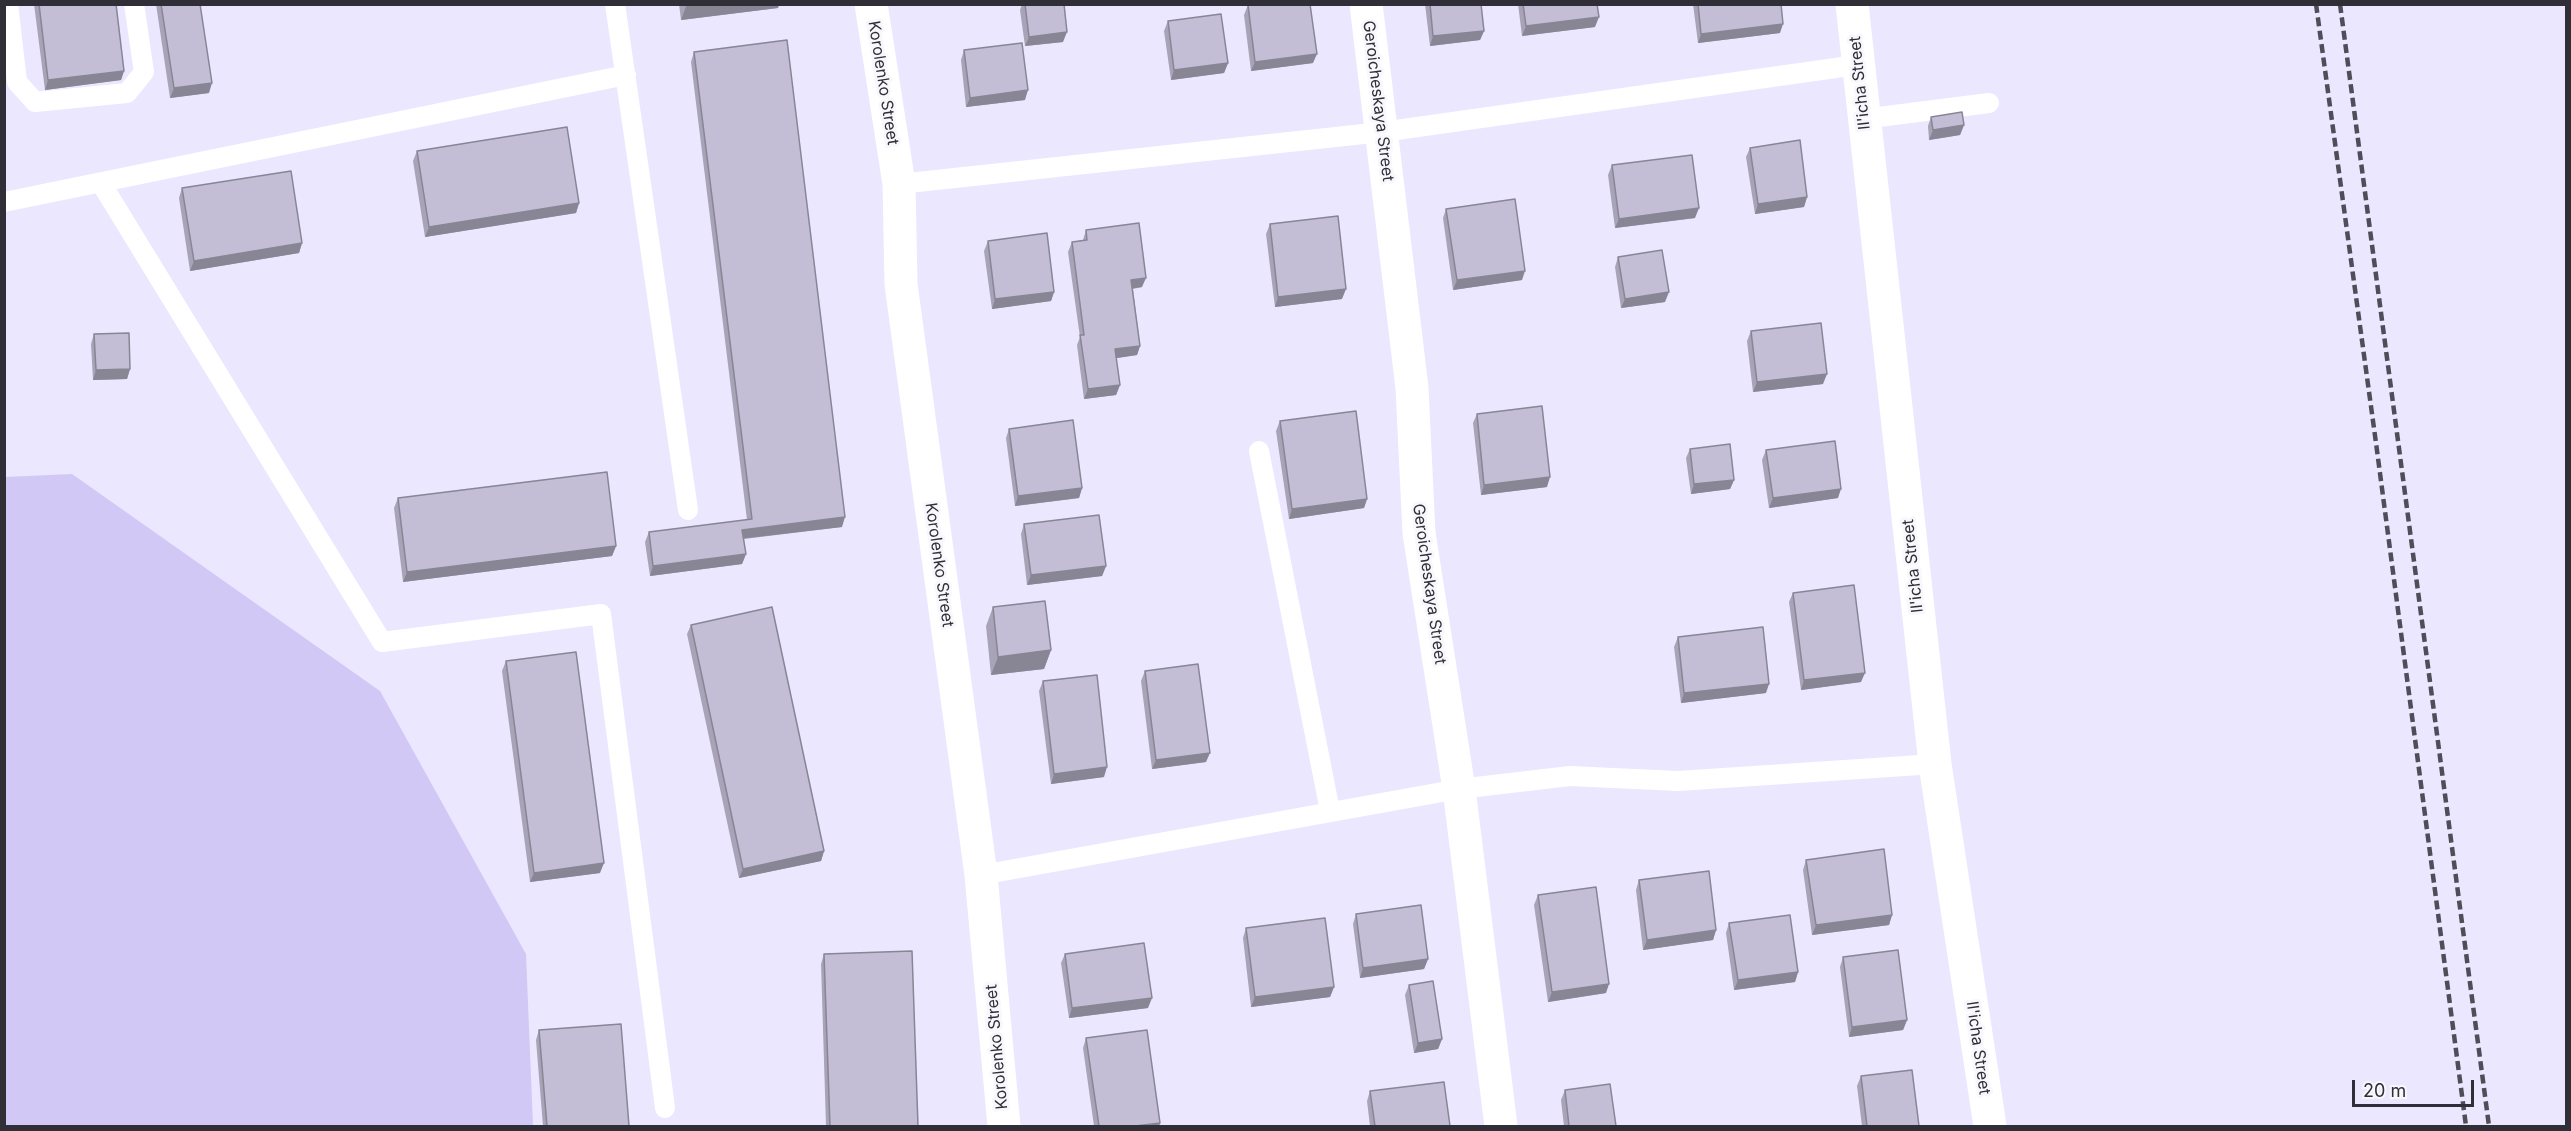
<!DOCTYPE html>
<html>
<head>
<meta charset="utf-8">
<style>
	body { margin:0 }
	#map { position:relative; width:2571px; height:1131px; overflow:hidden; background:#ebe7fe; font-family:Inter,sans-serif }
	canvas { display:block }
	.frame { position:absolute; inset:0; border:6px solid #302e37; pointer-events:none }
	.scale { position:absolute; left:2352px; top:1080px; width:122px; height:27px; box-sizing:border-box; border:3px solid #302e37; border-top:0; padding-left:8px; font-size:18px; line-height:21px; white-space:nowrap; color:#302e37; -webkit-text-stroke:4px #f8f7fc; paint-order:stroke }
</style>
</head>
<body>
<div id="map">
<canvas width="2571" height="1131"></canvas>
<div class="frame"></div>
<div class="scale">20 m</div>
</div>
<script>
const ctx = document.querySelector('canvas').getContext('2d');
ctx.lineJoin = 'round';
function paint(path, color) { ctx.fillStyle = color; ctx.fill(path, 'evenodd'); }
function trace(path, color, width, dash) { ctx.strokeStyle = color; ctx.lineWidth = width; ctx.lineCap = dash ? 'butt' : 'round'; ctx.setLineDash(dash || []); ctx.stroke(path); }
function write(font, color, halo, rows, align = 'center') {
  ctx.font = font + ' Inter,sans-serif'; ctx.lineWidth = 6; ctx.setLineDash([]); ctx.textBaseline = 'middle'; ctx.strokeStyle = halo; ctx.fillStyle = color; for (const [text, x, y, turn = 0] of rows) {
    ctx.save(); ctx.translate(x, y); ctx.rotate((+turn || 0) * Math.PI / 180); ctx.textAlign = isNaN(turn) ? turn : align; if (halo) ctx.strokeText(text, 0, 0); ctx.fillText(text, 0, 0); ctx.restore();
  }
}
const green = new Path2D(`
	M72 474 380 691 526 954 533 1126H5V477Z`);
const service = new Path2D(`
	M8 4 17 82 35 102 127 93 144 72 134 4
	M615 4 688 510
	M1863 119 1989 103
	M101 183 382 642 601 614 665 1108
	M899 184 1382 132 1857 65
	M4 202 626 75
	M1259 451 1330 811
	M981 875 1459 789 1570 776 1678 781 1935 764`);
const minor = new Path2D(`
	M871 4 899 184 901 284 981 875 1004 1126
	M1366 4 1412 388 1419 533 1459 789 1501 1126
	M1852 4 1935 764 1990 1126`);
const rail = new Path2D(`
	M2316 4 2376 443 2466 1126
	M2340 4 2489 1126`);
const wall = new Path2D(`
	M34 4H116L124 71 121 80 45 90Z
	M156 4H200L209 93 170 98Z
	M679 4H779L778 8 681 20Z
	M1022 4H1064L1063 42 1025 46 1020 10Z
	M1425 4H1481L1484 31 1480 40 1430 46Z
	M1518 4H1597L1595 27 1522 36Z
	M1693 4H1781L1780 33 1698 43Z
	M1248 5 1313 63 1251 71 1244 15Z
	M1168 21 1228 63 1224 73 1171 80 1164 31Z
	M964 50 1025 100 966 107 961 60Z
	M694 52 842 527 744 539 746 554 742 564 650 576 645 542 649 532 747 520 691 62Z
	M1931 117 1964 125 1960 135 1929 140 1928 126Z
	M1750 148 1807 197 1804 207 1755 214 1746 157Z
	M417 151 579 203 576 213 425 237 413 161Z
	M1612 165 1695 218 1615 228 1608 175Z
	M182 188 302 243 299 253 190 271 179 198Z
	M1446 209 1522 280 1453 290 1443 218Z
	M1270 224 1342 299 1275 307 1266 234Z
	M1086 230 1142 287 1133 289 1140 346 1137 355 1116 358 1120 385 1116 395 1084 399 1077 345 1080 337 1068 252 1072 242 1083 240Z
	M988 241 1054 292 1051 301 992 309 984 251Z
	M1618 257 1665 302 1621 308 1615 267Z
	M1751 331 1823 384 1753 392 1747 341Z
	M94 334 130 369 127 379 93 380 91 344Z
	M1477 414 1547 487 1481 495 1473 423Z
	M1280 421 1367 499 1364 508 1289 519 1276 431Z
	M1009 429 1082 488 1079 498 1015 506 1006 438Z
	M1690 449 1734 480 1730 489 1691 494 1686 458Z
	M1766 450 1838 498 1769 508 1762 460Z
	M398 498 616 546 612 556 403 582 394 508Z
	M1024 524 1106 566 1102 576 1027 585 1021 534Z
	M1793 593 1861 682 1801 690 1789 602Z
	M993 607 1051 650 1044 669 991 675 986 626Z
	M691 625 824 851 821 861 739 878 687 634Z
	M1678 637 1766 693 1681 703 1674 647Z
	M506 661 600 873 530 882 502 671Z
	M1145 671 1206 762 1152 769 1141 681Z
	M1043 681 1104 777 1051 784 1039 691Z
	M1806 860 1892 915 1889 925 1812 935 1803 870Z
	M1639 880 1716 930 1713 940 1643 950 1636 890Z
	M1538 895 1606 993 1548 1002 1534 905Z
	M1356 914 1428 959 1424 969 1360 978 1353 924Z
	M1729 923 1798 972 1795 982 1734 990 1726 933Z
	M1246 928 1334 987 1330 997 1251 1007 1243 938Z
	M824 954 918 1126H826L821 964Z
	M1065 954 1148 1008 1069 1018 1061 963Z
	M1843 957 1907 1020 1903 1030 1849 1037 1840 967Z
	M1409 985 1442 1039 1438 1049 1414 1053 1405 995Z
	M539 1030 629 1126H543L536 1040Z
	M1086 1038 1160 1123 1159 1126H1094L1083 1048Z
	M1861 1076 1919 1126H1862L1857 1086Z
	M1565 1090 1616 1126H1564L1561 1100Z
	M1370 1091 1450 1126H1370L1367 1101Z`);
const shadedWall = new Path2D(`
	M687 4H779L778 8 681 20Z
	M1599 17 1595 27 1522 36 1526 26Z
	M1783 24 1780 33 1698 43 1701 34Z
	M1484 31 1480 40 1430 46 1433 36Z
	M1067 32 1063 42 1025 46 1029 37Z
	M1317 54 1313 63 1251 71 1255 62Z
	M1228 63 1224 73 1171 80 1174 70Z
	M124 71 121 80 45 90 48 80Z
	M212 83 209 93 170 98 174 88Z
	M1028 90 1025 100 966 107 970 98Z
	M1964 125 1960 135 1929 140 1933 130Z
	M1807 197 1804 207 1755 214 1758 204Z
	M579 203 576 213 425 237 429 227Z
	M1699 208 1695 218 1615 228 1619 219Z
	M302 243 299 253 190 271 194 261Z
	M1525 271 1522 280 1453 290 1457 280Z
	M1146 278 1142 287 1128 289 1131 280Z
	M1346 289 1342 299 1275 307 1278 297Z
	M1054 292 1051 301 992 309 995 299Z
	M1669 292 1665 302 1621 308 1625 299Z
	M1140 346 1137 355 1111 359 1115 349Z
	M130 369 127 379 93 380 96 370Z
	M1827 374 1823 384 1753 392 1757 382Z
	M1120 385 1116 395 1084 399 1088 389Z
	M1550 477 1547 487 1481 495 1484 485Z
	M1734 480 1730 489 1691 494 1694 484Z
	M1082 488 1079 498 1015 506 1018 496Z
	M1841 489 1838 498 1769 508 1773 498Z
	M1367 499 1364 508 1289 519 1292 509Z
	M845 517 842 527 739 539 742 530Z
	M616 546 612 556 403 582 407 572Z
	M746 554 742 564 650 576 653 566Z
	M1106 566 1102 576 1027 585 1031 575Z
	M1051 650 1044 669 991 675 998 657Z
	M1865 673 1861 682 1801 690 1804 680Z
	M1769 684 1766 693 1681 703 1684 693Z
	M1210 753 1206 762 1152 769 1156 760Z
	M1107 767 1104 777 1051 784 1054 774Z
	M824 851 821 861 739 878 743 869Z
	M604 863 600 873 530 882 534 873Z
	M1892 915 1889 925 1812 935 1816 925Z
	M1716 930 1713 940 1643 950 1647 940Z
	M1428 959 1424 969 1360 978 1363 968Z
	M1798 972 1795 982 1734 990 1738 980Z
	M1609 984 1606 993 1548 1002 1552 992Z
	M1334 987 1330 997 1251 1007 1255 997Z
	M1152 998 1148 1008 1069 1018 1072 1008Z
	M1907 1020 1903 1030 1849 1037 1852 1027Z
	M1442 1039 1438 1049 1414 1053 1418 1043Z
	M1160 1123 1159 1126H1135Z`);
const building = new Path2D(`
	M39 4H116L124 71 48 80Z
	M161 4H200L212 83 174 88Z
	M1025 4H1064L1067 32 1029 37Z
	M1310 4 1317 54 1255 62 1248 5Z
	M1430 4H1481L1484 31 1433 36Z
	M1523 4H1597L1599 17 1526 26Z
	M1698 4H1781L1783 24 1701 34Z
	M1221 14 1228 63 1174 70 1168 21Z
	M787 40 845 517 742 530 746 554 653 566 649 532 752 519 694 52Z
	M1022 43 1028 90 970 98 964 50Z
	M1962 112 1964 125 1933 130 1931 117Z
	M567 127 579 203 429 227 417 151Z
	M1800 140 1807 197 1758 204 1750 148Z
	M1692 155 1699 208 1619 219 1612 165Z
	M291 171 302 243 194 261 182 188Z
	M1515 199 1525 271 1457 280 1446 209Z
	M1338 216 1346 289 1278 297 1270 224Z
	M1139 223 1146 278 1131 280 1140 346 1115 349 1120 385 1088 389 1080 335H1084L1072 242 1087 240 1086 230Z
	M1047 233 1054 292 995 299 988 241Z
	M1662 250 1669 292 1625 299 1618 257Z
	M1821 323 1827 374 1757 382 1751 331Z
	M129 333 130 369 96 370 94 334Z
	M1542 406 1550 477 1484 485 1477 414Z
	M1356 411 1367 499 1292 509 1280 421Z
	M1073 420 1082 488 1018 496 1009 429Z
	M1835 441 1841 489 1773 498 1766 450Z
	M1730 444 1734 480 1694 484 1690 449Z
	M607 472 616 546 407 572 398 498Z
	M1099 515 1106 566 1031 575 1024 524Z
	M1854 585 1865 673 1804 680 1793 593Z
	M1045 601 1051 650 998 657 993 607Z
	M772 607 824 851 743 869 691 625Z
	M1763 627 1769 684 1684 693 1678 637Z
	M576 652 604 863 534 873 506 661Z
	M1198 664 1210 753 1156 760 1145 671Z
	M1097 675 1107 767 1054 774 1043 681Z
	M1884 849 1892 915 1816 925 1806 860Z
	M1709 871 1716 930 1647 940 1639 880Z
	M1596 887 1609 984 1552 992 1538 895Z
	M1421 905 1428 959 1363 968 1356 914Z
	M1790 915 1798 972 1738 980 1729 923Z
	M1325 918 1334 987 1255 997 1246 928Z
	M1144 943 1152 998 1072 1008 1065 954Z
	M1898 950 1907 1020 1852 1027 1843 957Z
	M912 951 918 1126H830L824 954Z
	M1433 981 1442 1039 1418 1043 1409 985Z
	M621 1024 629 1126H547L539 1030Z
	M1147 1030 1160 1123 1135 1126H1099L1086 1038Z
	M1912 1070 1919 1126H1867L1861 1076Z
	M1444 1082 1450 1126H1375L1370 1091Z
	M1610 1084 1616 1126H1569L1565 1090Z`);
const streetNames = [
	["Korolenko Street",883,83,81],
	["Il'icha Street",1860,83,-96],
	["Geroicheskaya Street",1378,101,83],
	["Korolenko Street",939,565,82],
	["Il'icha Street",1913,566,-96],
	["Geroicheskaya Street",1429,584,82],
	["Korolenko Street",997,1047,-95],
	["Il'icha Street",1978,1048,82]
];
paint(green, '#d2c8f6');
trace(service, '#fff', 20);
trace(minor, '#fff', 33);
trace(rail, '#504d59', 4.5, [9, 4.5]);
paint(wall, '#a8a3b7');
paint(shadedWall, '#888595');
paint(building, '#c3bed5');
trace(building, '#888595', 1.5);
write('16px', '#302e37', '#f8f7fc', streetNames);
</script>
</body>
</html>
